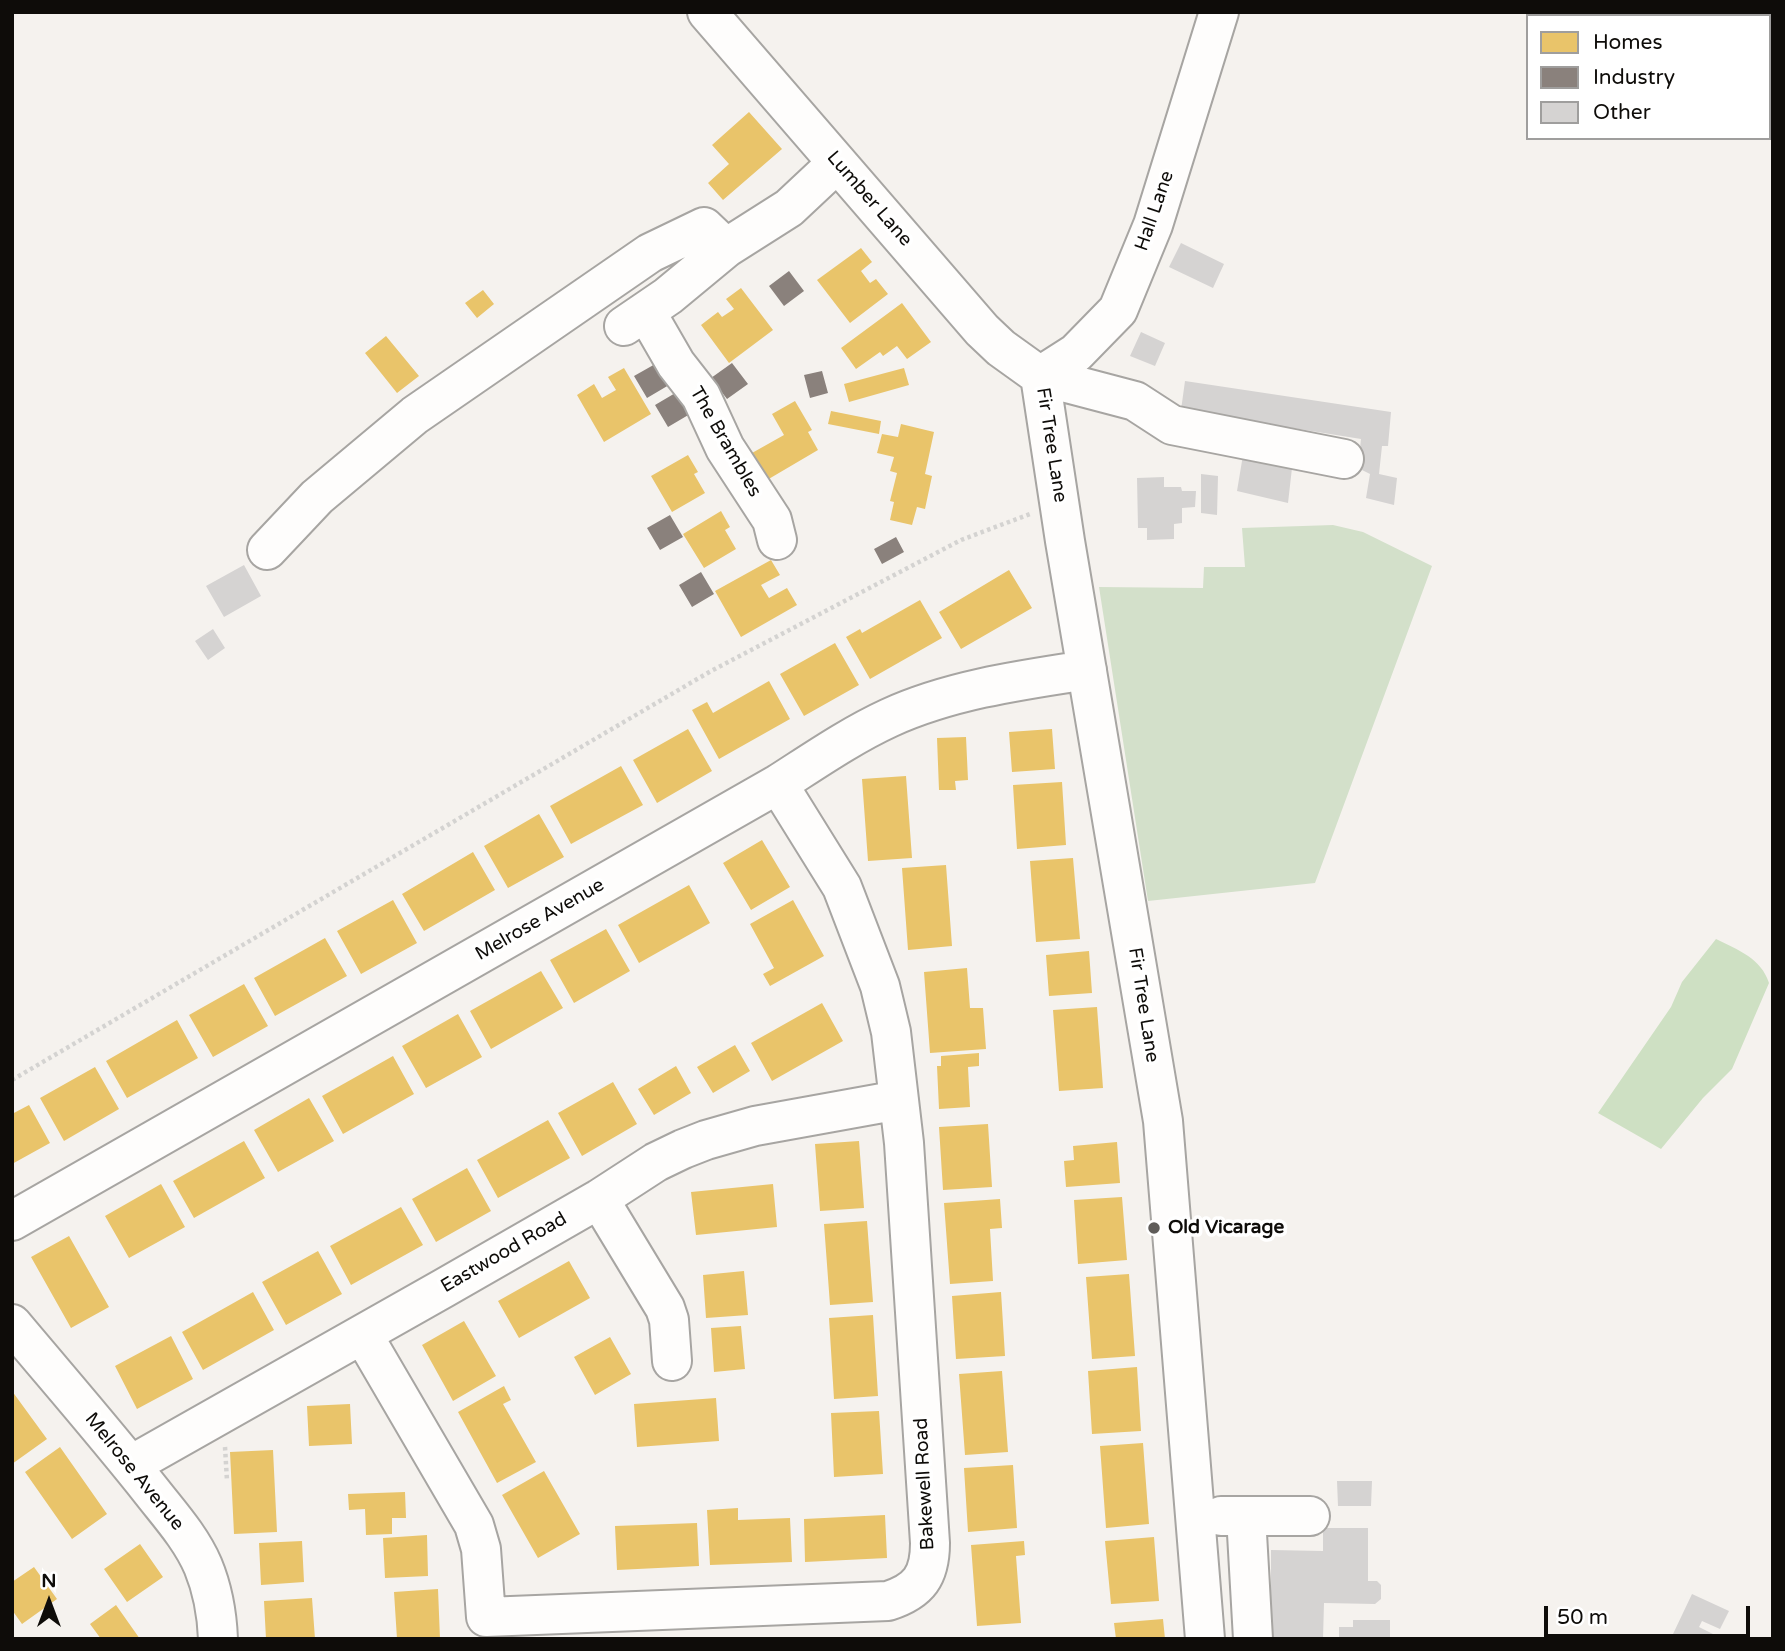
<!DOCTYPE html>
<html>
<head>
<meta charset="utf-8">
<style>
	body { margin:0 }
	#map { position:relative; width:1785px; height:1651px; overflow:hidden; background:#f5f2ee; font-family:"Varela Round",sans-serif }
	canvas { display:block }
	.frame { position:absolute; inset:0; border:14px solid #0e0c09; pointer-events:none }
	.legend { position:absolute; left:1526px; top:14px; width:245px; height:126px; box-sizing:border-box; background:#fff; border:2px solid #9f9e9d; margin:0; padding:9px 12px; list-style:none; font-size:21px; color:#0e0c09 }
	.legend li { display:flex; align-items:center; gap:14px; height:35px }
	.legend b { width:35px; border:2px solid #9f9e9d }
	.north { position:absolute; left:14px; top:1567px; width:70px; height:70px; -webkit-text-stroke:5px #fff; paint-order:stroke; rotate:0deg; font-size:19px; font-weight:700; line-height:28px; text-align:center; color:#0e0c09 }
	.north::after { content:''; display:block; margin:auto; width:24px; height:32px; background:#0e0c09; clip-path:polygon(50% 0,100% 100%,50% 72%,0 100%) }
	.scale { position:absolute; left:1544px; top:1606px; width:206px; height:32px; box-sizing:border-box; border:4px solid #0e0c09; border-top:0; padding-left:9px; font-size:21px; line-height:24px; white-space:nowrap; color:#0e0c09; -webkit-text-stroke:5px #fff; paint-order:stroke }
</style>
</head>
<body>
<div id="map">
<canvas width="1785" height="1651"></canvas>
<div class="frame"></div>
<ul class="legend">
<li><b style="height:19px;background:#e9c46a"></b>Homes</li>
<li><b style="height:19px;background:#8a817c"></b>Industry</li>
<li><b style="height:19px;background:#d5d3d2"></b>Other</li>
</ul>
<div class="north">N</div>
<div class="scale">50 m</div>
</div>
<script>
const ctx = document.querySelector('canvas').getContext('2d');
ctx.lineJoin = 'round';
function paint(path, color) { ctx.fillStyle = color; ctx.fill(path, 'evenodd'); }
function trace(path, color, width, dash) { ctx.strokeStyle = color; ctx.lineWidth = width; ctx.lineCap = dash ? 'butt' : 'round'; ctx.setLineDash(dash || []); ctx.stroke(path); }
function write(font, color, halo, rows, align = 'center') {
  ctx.font = font + ' "Varela Round",sans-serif'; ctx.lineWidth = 7; ctx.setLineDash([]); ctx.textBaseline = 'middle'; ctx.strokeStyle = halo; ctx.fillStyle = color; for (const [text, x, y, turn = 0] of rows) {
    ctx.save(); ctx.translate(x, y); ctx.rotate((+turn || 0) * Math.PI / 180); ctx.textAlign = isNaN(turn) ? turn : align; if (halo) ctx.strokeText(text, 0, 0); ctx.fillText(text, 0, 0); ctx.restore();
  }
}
const green = new Path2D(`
	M1333 525 1363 532 1432 566 1315 883 1148 901 1099 587 1203 588 1204 567H1245L1242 528Z`);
const forest = new Path2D(`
	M1716 939C1738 950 1761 958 1769 983L1732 1069 1703 1098 1661 1149 1598 1113 1671 1007 1682 982Z`);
const homes = new Path2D(`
	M749 112 782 149 723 200 708 183 729 164 712 145Z
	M861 248 872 262 861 271 870 283 876 279 888 294 850 323 817 280Z
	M741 288 773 330 729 363 701 325 718 312 722 317 734 309 726 299Z
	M483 290 494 304 477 318 465 303Z
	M902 303 931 342 907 359 897 346 883 356 880 352 856 369 841 348Z
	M386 336 419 376 397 393 365 353Z
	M624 368 651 414 604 442 577 395 594 384 602 398 616 390 608 377Z
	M904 368 909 385 849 402 844 384Z
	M795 401 812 430 808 432 818 450 767 480 752 453 784 435 772 414Z
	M831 411 881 421 879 434 828 424Z
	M901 424 934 432 925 474 932 476 925 509 917 507 912 525 890 520 894 502 890 501 897 473 890 471 894 457 877 453 882 434 898 437Z
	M688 455 698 472 694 474 705 493 672 512 651 476Z
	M721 511 730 527 725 530 736 549 704 568 683 534Z
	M771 560 780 575 761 585 769 598 787 588 797 605 741 637 715 591Z
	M1009 570 1032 608 961 649 939 612Z
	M920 600 942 638 870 679 846 637 860 629 862 633Z
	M835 643 859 685 804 716 780 674Z
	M769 681 790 719 719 759 692 710 707 702 713 713Z
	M688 729 712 771 657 803 633 760Z
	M1052 729 1055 769 1012 772 1009 732Z
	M966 737 968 780 955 781 956 790H939L937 738Z
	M621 766 643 805 571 844 550 806Z
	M906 776 912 858 868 861 862 779Z
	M1062 782 1066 845 1017 849 1013 785Z
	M539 814 564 857 508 888 484 846Z
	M762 840 790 887 751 910 723 863Z
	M473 852 495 890 424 931 402 894Z
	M1073 858 1080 939 1036 942 1030 861Z
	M946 865 952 946 908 950 902 868Z
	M689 885 710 923 639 963 618 925Z
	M393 900 417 943 361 974 337 931Z
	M793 900 824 956 770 986 763 974 774 968 750 924Z
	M606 929 630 971 574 1003 550 960Z
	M325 938 347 976 275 1016 254 978Z
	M1089 951 1092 993 1049 996 1046 955Z
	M967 968 970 1008H983L986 1049 930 1053 924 972Z
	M541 971 563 1008 491 1049 470 1011Z
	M244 984 268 1026 213 1057 189 1015Z
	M822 1003 843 1041 772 1081 751 1043Z
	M1097 1007 1103 1088 1059 1091 1053 1010Z
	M458 1014 482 1057 426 1088 402 1046Z
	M177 1020 198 1058 127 1098 106 1061Z
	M735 1045 750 1071 713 1093 697 1067Z
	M979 1053V1066L968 1067 970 1107 939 1109 937 1066H941V1056Z
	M393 1056 414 1094 343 1134 322 1096Z
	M676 1066 691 1093 654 1115 638 1089Z
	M95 1067 119 1109 64 1141 40 1098Z
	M613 1082 637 1124 582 1156 558 1113Z
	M309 1098 334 1141 278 1172 254 1130Z
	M29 1105 50 1143 12 1164V1114Z
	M548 1120 570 1158 498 1198 477 1160Z
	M988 1124 992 1187 943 1190 939 1127Z
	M244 1141 265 1178 194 1218 173 1181Z
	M859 1141 864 1208 820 1211 815 1144Z
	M1117 1142 1120 1183 1066 1187 1064 1161 1074 1160 1073 1146Z
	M467 1168 491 1211 436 1242 412 1199Z
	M161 1184 185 1227 129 1258 105 1216Z
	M773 1184 777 1227 696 1235 691 1192Z
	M1122 1197 1127 1260 1078 1264 1074 1200Z
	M1000 1199 1002 1228 990 1229 993 1281 950 1284 944 1203Z
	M401 1207 423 1245 351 1285 330 1246Z
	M867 1221 873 1302 830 1305 824 1224Z
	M69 1236 109 1307 71 1328 31 1257Z
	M318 1251 342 1294 286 1325 262 1282Z
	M569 1261 590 1298 519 1338 498 1301Z
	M744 1271 748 1315 706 1318 703 1275Z
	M1129 1274 1135 1356 1092 1359 1086 1277Z
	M253 1292 274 1330 203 1370 182 1332Z
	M1001 1292 1005 1356 956 1359 952 1296Z
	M873 1315 878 1396 834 1399 829 1318Z
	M464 1321 496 1376 453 1401 422 1345Z
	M741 1326 745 1369 714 1372 711 1328Z
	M171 1336 193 1379 137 1409 115 1366Z
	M610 1337 631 1374 595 1395 574 1357Z
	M1137 1367 1141 1431 1092 1434 1088 1371Z
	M1002 1371 1008 1452 965 1455 959 1374Z
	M504 1386 511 1400 503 1404 536 1462 497 1483 458 1412Z
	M12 1391 47 1439 12 1464Z
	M716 1398 719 1441 637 1447 634 1404Z
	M350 1404 352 1444 309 1446 307 1406Z
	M879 1411 883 1474 834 1477 831 1413Z
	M1143 1443 1149 1524 1106 1528 1100 1446Z
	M60 1447 107 1514 72 1539 25 1472Z
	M273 1450 277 1532 234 1534 230 1452Z
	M1013 1465 1017 1528 968 1532 964 1468Z
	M544 1471 580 1534 538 1558 502 1495Z
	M405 1492 406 1518H392V1534L366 1535 365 1509 349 1510 348 1494Z
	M738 1508V1520L790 1518 792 1562 710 1565 707 1510Z
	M885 1515 887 1558 805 1562 804 1519Z
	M697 1523 699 1566 617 1570 615 1526Z
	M427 1535 428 1576 385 1578 383 1538Z
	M1154 1537 1159 1601 1111 1604 1105 1541Z
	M302 1541 304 1582 261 1585 259 1543Z
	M1024 1541 1025 1555 1016 1556 1021 1623 977 1626 971 1545Z
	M140 1544 163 1577 127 1602 104 1569Z
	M34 1567 57 1599 22 1624 12 1610V1582Z
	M438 1589 440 1639H397L394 1592Z
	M312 1598 315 1639H266L264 1601Z
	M116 1605 140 1639H101L90 1624Z
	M1163 1619 1165 1639H1116L1114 1623Z`);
const industry = new Path2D(`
	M789 271 804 291 784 306 769 286Z
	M657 363 669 385 647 398 634 376Z
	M732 363 748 384 727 399 711 378Z
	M822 371 828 393 810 398 804 375Z
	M677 392 690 414 668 427 655 405Z
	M670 515 683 537 660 550 647 528Z
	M896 537 904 552 882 564 874 549Z
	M701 572 714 594 692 607 679 585Z`);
const building = new Path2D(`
	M1181 243 1224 264 1213 288 1169 267Z
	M1141 332 1165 343 1155 366 1130 356Z
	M1185 381 1391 412 1388 446H1382L1379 474 1397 478 1394 505 1366 498 1370 474 1358 468 1361 439 1181 410Z
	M1243 455 1292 468 1288 503 1237 491Z
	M1201 474 1218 476 1217 515 1201 513Z
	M1164 477V487H1181L1182 491H1196L1195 507 1182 508V523L1174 524V539L1147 540V528H1138L1137 478Z
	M244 565 261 596 224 617 206 586Z
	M213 629 225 648 208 660 195 641Z
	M1337 1481H1372L1371 1506H1338Z
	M1323 1528H1368V1581H1377L1381 1585V1599L1375 1604 1324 1603 1323 1639H1271V1550L1323 1551Z
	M1692 1594 1729 1611 1720 1629 1702 1621 1699 1627 1723 1639H1682L1673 1634Z
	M1353 1620H1390V1639H1339V1627H1353Z`);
const path = new Path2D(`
	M12 1080 711 671 961 540 1030 514
	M225 1447 227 1481`);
const minor = new Path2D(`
	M707 12 982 330 1001 348 1040 376 1135 401 1172 425 1344 459
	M646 312 676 364 701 396 725 448 772 520 777 540
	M624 326 668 296 726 248 789 208 837 163
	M1040 376 1065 541 1163 1121 1205 1639
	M1040 376 1076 353 1118 310 1153 225 1219 12
	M267 550 317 497 415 415 650 253 704 227 726 248
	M599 1199 665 1308 669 1320 672 1361
	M12 1221 778 784C814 761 850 736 889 718 950 690 1021 680 1087 670
	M12 1324C59 1380 107 1435 152 1492 170 1515 191 1538 203 1566 213 1590 217 1614 218 1639
	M363 1335 474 1525 481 1549 486 1617 888 1601C919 1591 930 1576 930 1543L904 1143 891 1032 880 986 842 887 778 784
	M131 1465 444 1288 599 1199 656 1162 683 1149 706 1140 755 1126 899 1100
	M1221 1516H1310
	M1246 1516 1253 1639`);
const markers = [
	[1154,1228,7,"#5f5c59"]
];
const streetNames = [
	["Lumber Lane",869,199,49],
	["Hall Lane",1155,211,-71],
	["The Brambles",725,442,60],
	["Fir Tree Lane",1051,445,81],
	["Melrose Avenue",540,920,-30],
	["Fir Tree Lane",1143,1005,81],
	["Eastwood Road",504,1253,-30],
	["Melrose Avenue",134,1472,51],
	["Bakewell Road",925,1484,-93]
];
const poiNames = [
	["Old Vicarage",1168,1228]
];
paint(green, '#d3e0ca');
paint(forest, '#cee0c3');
paint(homes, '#e9c46a');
paint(industry, '#8a817c');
paint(building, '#d5d3d2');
trace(minor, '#a7a5a2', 42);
trace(path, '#d4d3d1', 4.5, [3.5, 3.5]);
trace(minor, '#fefdfc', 38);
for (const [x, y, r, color] of markers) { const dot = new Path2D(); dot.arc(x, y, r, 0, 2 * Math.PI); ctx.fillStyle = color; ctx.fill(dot); trace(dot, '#fff', 2.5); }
write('19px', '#0e0c09', '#fff', streetNames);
write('bold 19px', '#0e0c09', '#fff', poiNames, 'left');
</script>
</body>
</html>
